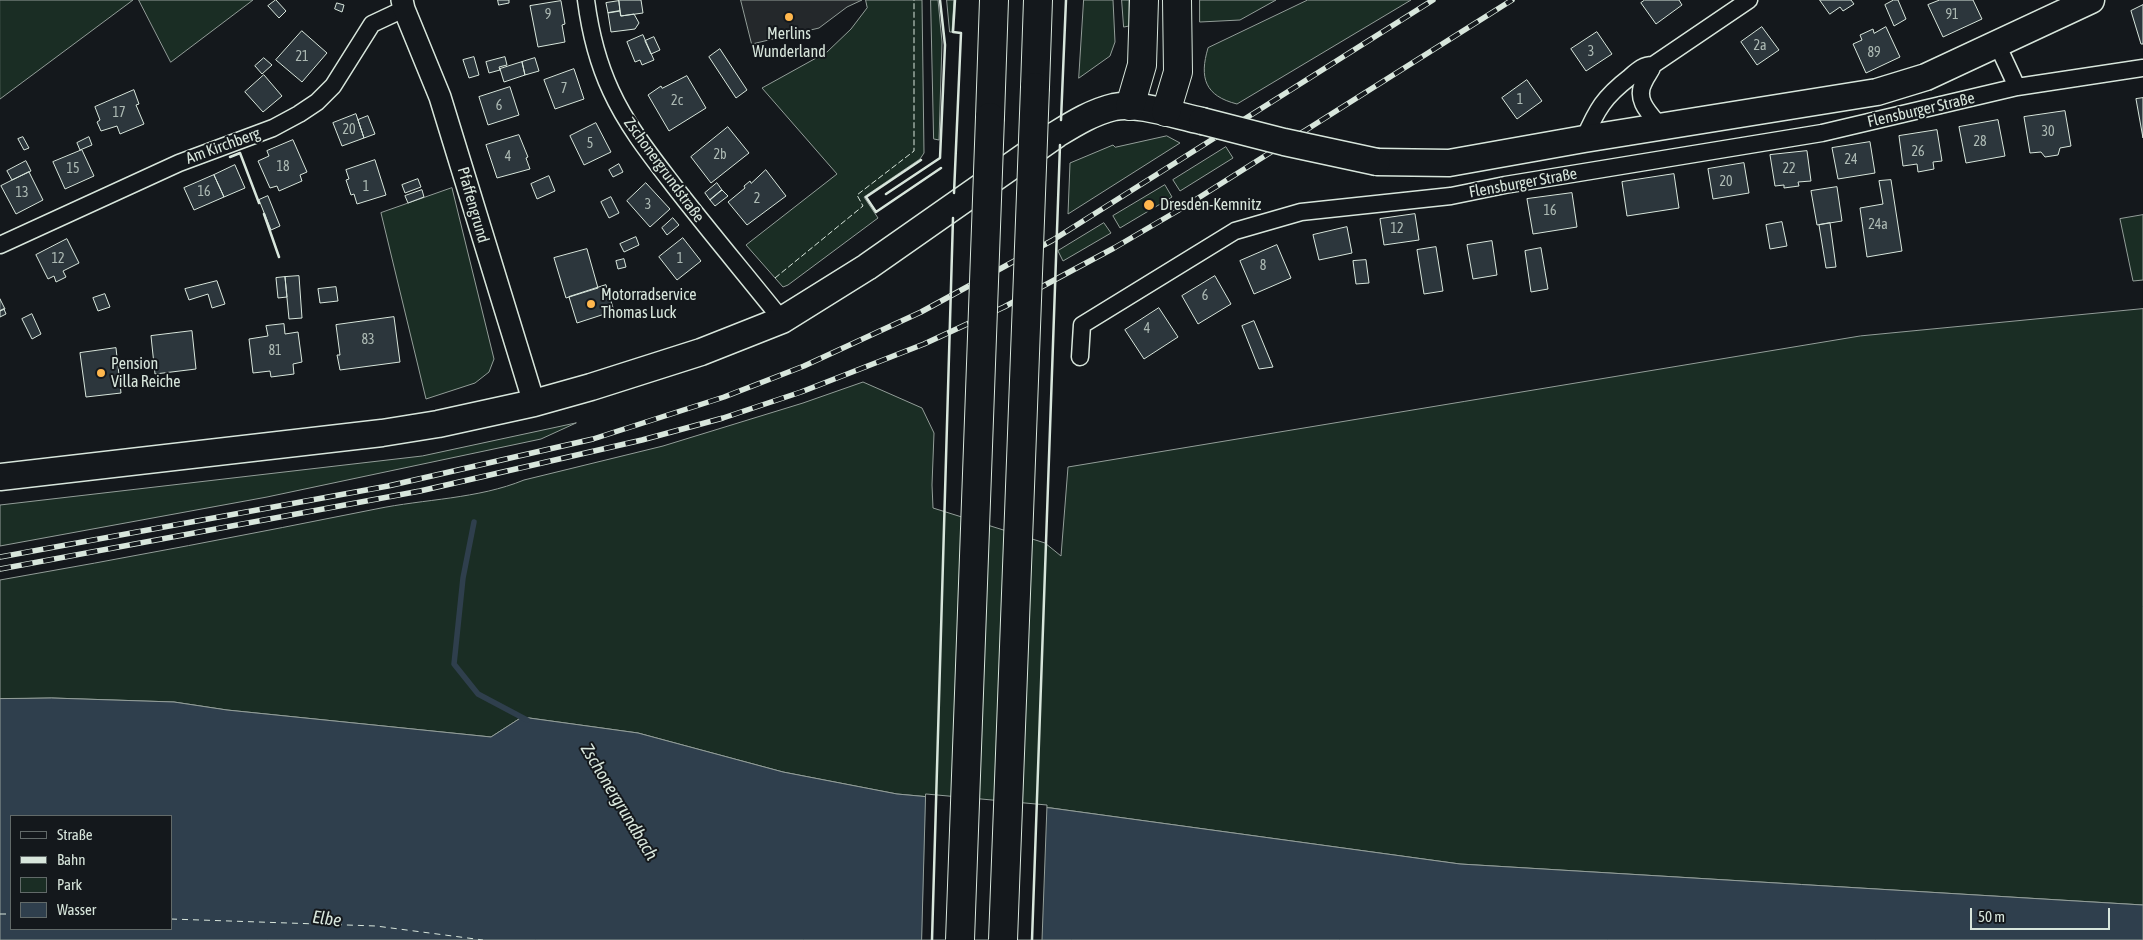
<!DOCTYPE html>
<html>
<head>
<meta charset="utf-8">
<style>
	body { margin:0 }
	#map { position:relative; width:2143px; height:940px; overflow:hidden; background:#14181c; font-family:"Asap Condensed",sans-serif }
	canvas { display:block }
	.legend { position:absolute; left:10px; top:815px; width:162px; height:115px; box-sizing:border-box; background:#14181c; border:1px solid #626a69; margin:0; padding:6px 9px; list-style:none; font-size:15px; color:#d8e6dc }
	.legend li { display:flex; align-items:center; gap:10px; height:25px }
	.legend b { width:25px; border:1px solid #626a69 }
	.scale { position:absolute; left:1970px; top:908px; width:140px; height:22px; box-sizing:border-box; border:2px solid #d8e6dc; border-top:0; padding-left:6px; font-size:15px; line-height:18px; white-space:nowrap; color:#d8e6dc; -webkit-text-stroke:4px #14181c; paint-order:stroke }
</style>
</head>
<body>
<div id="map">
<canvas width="2143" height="940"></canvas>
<ul class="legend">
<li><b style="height:6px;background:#14181c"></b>Straße</li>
<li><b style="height:6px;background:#d8e6dc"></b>Bahn</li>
<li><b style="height:14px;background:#1a2d24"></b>Park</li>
<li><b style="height:14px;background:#2f3f4d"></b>Wasser</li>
</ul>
<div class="scale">50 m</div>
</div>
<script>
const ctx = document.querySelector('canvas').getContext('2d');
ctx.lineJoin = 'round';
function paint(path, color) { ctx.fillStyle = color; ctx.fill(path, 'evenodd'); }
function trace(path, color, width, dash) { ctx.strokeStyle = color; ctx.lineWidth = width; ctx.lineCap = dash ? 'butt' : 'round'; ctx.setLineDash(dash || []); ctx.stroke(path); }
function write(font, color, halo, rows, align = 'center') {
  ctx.font = font + ' "Asap Condensed",sans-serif'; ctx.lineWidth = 4; ctx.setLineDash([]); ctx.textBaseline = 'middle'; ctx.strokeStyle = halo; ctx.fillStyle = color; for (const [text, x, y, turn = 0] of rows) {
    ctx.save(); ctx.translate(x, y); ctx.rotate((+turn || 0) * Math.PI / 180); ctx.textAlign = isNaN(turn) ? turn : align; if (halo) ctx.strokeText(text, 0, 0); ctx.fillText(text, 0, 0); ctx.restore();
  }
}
const green = new Path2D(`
	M0 0H133L0 99Z
	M139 0H253L171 62Z
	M866 0H922L924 153 920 159 864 197 878 218 788 285 783 287 746 245 837 174 762 88 827 52 851 29 867 8Z
	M931 0H938L942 42 939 140 934 139Z
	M947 0H954L952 32H950Z
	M1084 0H1113L1115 42 1110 56 1079 78Z
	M1122 0H1129V26L1124 27Z
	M1200 0H1276L1240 20 1200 22Z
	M1308 0H1411L1237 104C1205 96 1199 78 1208 48Z
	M1167 136 1180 143 1068 214 1070 163 1113 145 1115 147Z
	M1226 147 1233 158 1180 191 1173 180Z
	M1165 185 1172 197 1120 228 1113 216Z
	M452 188 494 359 489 372 475 383 426 399 381 213Z
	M2143 215V280L2133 281 2120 219Z
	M1104 223 1111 233 1063 261 1058 251Z
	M2143 309V905L1460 864 1051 808 897 794 783 772 638 733 522 717 491 737 227 710 174 702 52 698 0 699V580C126 558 251 534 376 509 424 499 478 499 524 480L663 446 803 403 863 382 922 408 934 433 932 485 933 508 1045 543 1061 556 1068 467 1860 336Z
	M576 423 541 439 267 497 0 546V505L422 456Z`);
const parking = new Path2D(`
	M741 0H862L847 7 819 28 752 44Z`);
const water = new Path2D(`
	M52 698 174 702 227 710 491 737 522 717 638 733 783 772 897 794 1051 808 1460 864 2143 905V940H0V699ZM11 816H171V929H11Z`);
const pier = new Path2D(`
	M926 794 1047 805 1042 940H922Z`);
const stream = new Path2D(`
	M474 522 463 578 454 664 478 694 527 720`);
const ferry = new Path2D(`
	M0 914H11
	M171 919 376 926 483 940`);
const building = new Path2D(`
	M276 0 286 11 279 18 268 6Z
	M498 0H509V3L499 5Z
	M619 0H641L643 13 621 16Z
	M1645 0H1679L1682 5 1656 24 1641 3Z
	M1820 0H1851L1854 4 1843 11 1840 7 1830 14Z
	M1894 0H1898L1906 19 1894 26 1885 5Z
	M1940 0H1973L1982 19 1943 37 1928 5Z
	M561 1 565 24 562 25 565 42 538 47 530 6Z
	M619 1 620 11 608 13 606 3Z
	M337 3 344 5 342 12 335 9Z
	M2143 5V44H2141L2131 11Z
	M620 11 621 16 634 14 639 23 635 29 611 32 608 13Z
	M1762 27 1779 50 1757 65 1741 42Z
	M1886 27 1900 57 1866 73 1853 44 1862 40 1860 35 1873 29 1874 33Z
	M302 31 327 53 302 82 276 60Z
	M1597 32 1612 54 1586 71 1571 49Z
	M643 35 654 60 642 65 640 60 635 62 627 42Z
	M654 37 660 50 651 54 645 41Z
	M720 49 747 90 736 98 709 57Z
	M474 57 479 75 469 78 463 60Z
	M505 57 507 65 499 67 500 70 489 73 486 62Z
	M264 58 272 65 262 74 255 66Z
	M535 58 539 71 525 75 522 62Z
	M522 62 525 75 504 82 500 69Z
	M574 69 584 99 555 109 544 80Z
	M264 75 282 96 263 112 245 92Z
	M687 76 706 108 669 131 648 95 661 86 662 88Z
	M1527 80 1542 101 1517 119 1502 98Z
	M510 87 519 115 488 125 479 97Z
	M134 90 139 104 136 105 144 124 120 134 117 126 101 131 97 122 100 120 95 107Z
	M2143 98V138L2136 99Z
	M2065 111 2071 146 2060 148 2058 155 2045 157 2041 152 2030 153 2024 117Z
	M356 114 364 138 342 146 333 123Z
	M368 116 375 134 364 138 358 120Z
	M1998 120 2005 156 1966 163 1959 127Z
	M596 123 611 152 584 165 570 136Z
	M728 127 749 153 711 183 691 157Z
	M1937 130 1942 161 1933 162 1934 169 1918 172 1917 164 1903 166 1899 136Z
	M519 135 528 157 526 158 530 169 497 178 486 145Z
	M23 137 29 148 24 150 18 139Z
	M89 137 92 145 80 150 77 143Z
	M293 140 307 172 300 175 302 181 279 191 277 186 270 188 258 161 269 156 267 151Z
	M1870 142 1875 173 1838 179 1832 148Z
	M82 150 94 176 65 189 53 162Z
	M1807 151 1811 181 1798 182 1799 186 1784 188V185L1775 186 1770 155Z
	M375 160 386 195 357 204 354 194 351 195 346 180 349 179 346 170Z
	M26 161 31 171 12 180 7 171Z
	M1744 163 1749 193 1713 199 1708 169Z
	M619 164 623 172 613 177 609 170Z
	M235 165 245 188 224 197 214 175Z
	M766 170 786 196 747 225 728 202 745 188 744 186 750 181 751 183Z
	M29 172 43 200 16 214 1 186Z
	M1674 174 1679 208 1627 216 1622 182Z
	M214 175 224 197 194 210 184 188Z
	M549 176 555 191 537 199 531 184Z
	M418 179 421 187 405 193 402 185Z
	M1891 180 1902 251 1867 257 1860 208 1883 204 1879 181Z
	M646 183 670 209 650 227 627 201Z
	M717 183 722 190 710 200 705 193Z
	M1837 187 1842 221 1817 225 1811 191Z
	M422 190 424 197 408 203 405 196Z
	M722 190 728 196 715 206 710 200Z
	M1572 193 1577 227 1533 234 1527 199Z
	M268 196 280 226 271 230 259 200Z
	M611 197 619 213 609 218 601 202Z
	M1415 214 1419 240 1384 245 1380 219Z
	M673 218 679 225 667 235 662 228Z
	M1782 222 1787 246 1770 249 1766 225Z
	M1830 223 1836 267 1826 268 1819 225Z
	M1347 227 1352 253 1319 260 1313 235Z
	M636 237 639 245 624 252 620 244Z
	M683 238 701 261 677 280 659 257Z
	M67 239 79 263 63 271 66 277 56 282 54 276 48 279 36 255Z
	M1492 241 1497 275 1473 279 1467 245Z
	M1277 245 1291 278 1254 294 1240 261Z
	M1436 247 1443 291 1424 294 1417 250Z
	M1541 248 1548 289 1531 292 1525 251Z
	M587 249 598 288 566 298 554 258Z
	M624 259 626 267 618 269 616 261Z
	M1366 260 1369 283 1356 284 1353 261Z
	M299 276 302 318 289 319 285 277Z
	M1215 276 1231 304 1198 324 1182 296Z
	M285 277 287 297 278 298 276 278Z
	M217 281 225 304 212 308 208 294 189 300 185 289Z
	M606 285 614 311 577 323 569 297Z
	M336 287 338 301 320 303 318 289Z
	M105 294 110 307 98 311 93 298Z
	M0 299 5 309 0 311Z
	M1159 308 1178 337 1144 359 1125 330Z
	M4 309 6 314 0 317V311Z
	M32 314 41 334 32 339 22 319Z
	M394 317 400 362 340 370 337 355H340L336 325Z
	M1254 321 1273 367 1259 369 1242 326Z
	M284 324 285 334 298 332 302 362 293 364 294 374 271 377 270 371 253 373 249 339 268 336 266 326Z
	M192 331 196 369 155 374 151 336Z
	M116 348 121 393 86 397 80 353Z`);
const minor = new Path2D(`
	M586 0C590 31 598 63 611 91 627 126 651 156 674 186 709 231 746 275 782 320
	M1997 44 2017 87
	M1653 65C1651 72 1647 75 1644 82 1634 100 1650 114 1661 127
	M1584 139C1597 109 1604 97 1630 77 1638 70 1643 65 1653 65L1749 0
	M0 245 179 163 273 128 299 114 317 102 333 86 372 24 404 9
	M1080 357 1082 325 1235 231 1301 212 1451 196 1505 185 1822 133 2017 87 2143 68`);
const tertiary = new Path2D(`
	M402 0 404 9 440 97 534 403`);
const primary = new Path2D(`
	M1377 162 1449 163 1584 139 1877 92 1926 77 2091 0
	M0 477 382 433 438 424 534 403 591 387 701 352 782 320 867 267 1057 134C1075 123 1093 112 1114 107 1138 102 1177 116 1202 121`);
const motorway = new Path2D(`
	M1035 87 1038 0
	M1130 106 1142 65 1144 0
	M1166 112 1178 72 1177 0
	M990 117 994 0`);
const rail = new Path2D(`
	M0 557 388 486 593 439 724 397 804 366 921 312 1053 240 1433 0
	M0 569 420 491 642 440 723 418 801 392 924 344 1004 307 1114 248 1184 207 1512 0`);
const primaryBridge = new Path2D(`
	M1202 121 1284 142 1377 162`);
const motorwayBridge = new Path2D(`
	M960 940 990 117
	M1003 940 1035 87`);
const fence = new Path2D(`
	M775 278 863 206 857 195 914 151V0`);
const wall = new Path2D(`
	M1061 120 1066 0
	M230 157 240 153 259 203
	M921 160 866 197 876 212 941 168
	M954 193 961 33 953 32 955 0
	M886 194 940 158 945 45 940 0
	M264 214 279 257
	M932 940 953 218
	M1032 940 1060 145`);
const markers = [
	[789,17,5,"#ffb74d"],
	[1149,205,6,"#ffb74d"],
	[591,304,5,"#ffb74d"],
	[101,373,5,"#ffb74d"]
];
const numberNames = [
	["9",548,15],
	["91",1952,15],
	["2a",1760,46],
	["3",1591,52],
	["89",1874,53],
	["21",302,57],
	["7",564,89],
	["1",1520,100],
	["2c",677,101],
	["6",499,106],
	["17",119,113],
	["20",349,130],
	["30",2048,132],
	["28",1980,142],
	["5",590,144],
	["26",1918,152],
	["2b",720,155],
	["4",508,157],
	["24",1851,160],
	["18",283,167],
	["15",73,169],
	["22",1789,169],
	["20",1726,182],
	["1",366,187],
	["16",204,192],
	["13",22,193],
	["2",757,199],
	["3",648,205],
	["16",1550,211],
	["24a",1878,225],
	["12",1397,229],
	["12",58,259],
	["1",680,259],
	["8",1263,266],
	["6",1205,296],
	["4",1147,329],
	["83",368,340],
	["81",275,351]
];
const poiNames = [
	["Merlins",789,34,"center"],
	["Wunderland",789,52,"center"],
	["Dresden-Kemnitz",1160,205],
	["Motorradservice",601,295],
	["Thomas Luck",601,313],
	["Pension",111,364],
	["Villa Reiche",111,382]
];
const streetNames = [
	["Flensburger Straße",1921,110,-13],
	["Am Kirchberg",223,146,-20],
	["Zschonergrundstraße",664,170,54],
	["Flensburger Straße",1523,183,-10],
	["Pfaffengrund",473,205,74]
];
const waterNames = [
	["Zschonergrundbach",619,802,59],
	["Elbe",327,919,8]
];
paint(green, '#1a2d24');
trace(green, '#939e99', 1);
paint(parking, '#24282b');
trace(parking, '#939e99', 1);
paint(water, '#2f3f4d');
trace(water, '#939e99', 1);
paint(pier, '#14181c');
trace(pier, '#939e99', 1);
trace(stream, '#2f3f4d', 5.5);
trace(ferry, '#d8e6dc', 1, [6, 5]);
paint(building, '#2c363c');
trace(building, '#d8e6dc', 1);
trace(minor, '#d8e6dc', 19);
trace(tertiary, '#d8e6dc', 24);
trace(primary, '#d8e6dc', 29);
trace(motorway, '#d8e6dc', 30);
trace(minor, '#14181c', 16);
trace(tertiary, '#14181c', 21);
trace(primary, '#14181c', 26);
trace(motorway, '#14181c', 28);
trace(rail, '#d8e6dc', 5.5);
trace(rail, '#14181c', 4, [11]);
trace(primaryBridge, '#d8e6dc', 29, []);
trace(motorwayBridge, '#d8e6dc', 30, []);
trace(primaryBridge, '#14181c', 26);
trace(motorwayBridge, '#14181c', 28);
trace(fence, '#d8e6dc', 1, [6, 2.5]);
trace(wall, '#d8e6dc', 2.5);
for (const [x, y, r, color] of markers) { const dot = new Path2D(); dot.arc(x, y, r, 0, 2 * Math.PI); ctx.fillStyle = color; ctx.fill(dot); trace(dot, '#14181c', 2); }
write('14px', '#adbab4', null, numberNames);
write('16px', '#d8e6dc', '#14181c', poiNames, 'left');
write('16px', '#d8e6dc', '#14181c', streetNames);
write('italic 18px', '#d8e6dc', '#14181c', waterNames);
</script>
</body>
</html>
